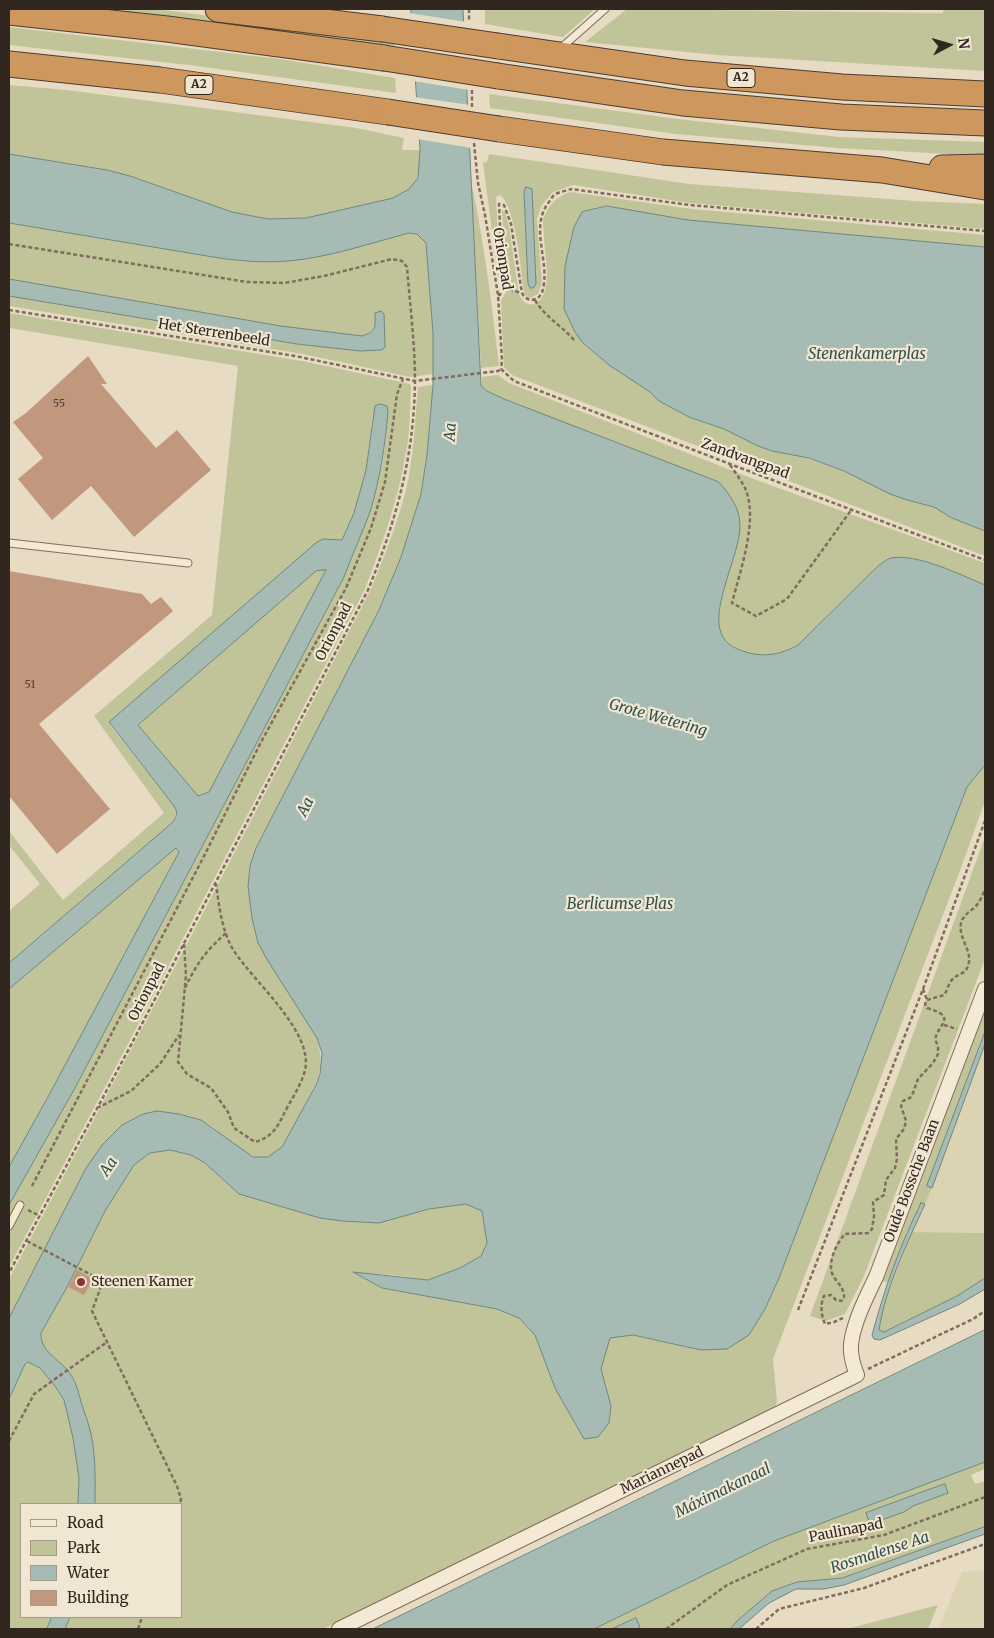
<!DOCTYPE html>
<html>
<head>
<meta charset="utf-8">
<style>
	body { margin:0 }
	#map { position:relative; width:994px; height:1638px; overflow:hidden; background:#e8dbc3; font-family:Merriweather,serif }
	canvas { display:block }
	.frame { position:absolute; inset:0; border:10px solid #32271e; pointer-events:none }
	.legend { position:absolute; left:20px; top:1503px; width:162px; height:115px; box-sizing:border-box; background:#f0e6d2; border:1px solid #a49a8a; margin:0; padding:6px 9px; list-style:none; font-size:15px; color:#32271e }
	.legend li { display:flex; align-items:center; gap:10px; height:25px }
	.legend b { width:25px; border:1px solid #a49a8a }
	.north { position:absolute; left:924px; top:20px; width:50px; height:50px; -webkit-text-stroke:4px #f0e6d2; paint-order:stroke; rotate:84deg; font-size:14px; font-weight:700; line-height:20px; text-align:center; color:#32271e }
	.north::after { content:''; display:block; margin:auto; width:18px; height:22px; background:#32271e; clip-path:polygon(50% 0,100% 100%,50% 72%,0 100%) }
</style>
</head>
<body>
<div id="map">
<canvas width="994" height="1638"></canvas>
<div class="frame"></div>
<ul class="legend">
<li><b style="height:6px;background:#f4e9d5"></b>Road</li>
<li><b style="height:14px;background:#c1c499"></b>Park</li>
<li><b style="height:14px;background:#a5bbb4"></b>Water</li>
<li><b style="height:14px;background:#c1977e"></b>Building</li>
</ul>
<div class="north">N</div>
</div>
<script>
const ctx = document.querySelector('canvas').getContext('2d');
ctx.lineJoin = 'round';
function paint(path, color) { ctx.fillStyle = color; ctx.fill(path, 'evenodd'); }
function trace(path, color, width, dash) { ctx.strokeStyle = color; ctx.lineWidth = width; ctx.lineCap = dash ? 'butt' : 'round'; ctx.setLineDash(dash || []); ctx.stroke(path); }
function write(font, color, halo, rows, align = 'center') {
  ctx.font = font + ' Merriweather,serif'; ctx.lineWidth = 4.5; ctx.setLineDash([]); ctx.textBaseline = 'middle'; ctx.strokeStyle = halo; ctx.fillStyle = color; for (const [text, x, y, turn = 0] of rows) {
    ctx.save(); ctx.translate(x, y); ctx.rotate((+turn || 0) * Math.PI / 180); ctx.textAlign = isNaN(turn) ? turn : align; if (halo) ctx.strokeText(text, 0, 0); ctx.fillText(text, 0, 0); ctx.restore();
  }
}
const farmland = new Path2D(`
	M985 1044V1233L912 1232 932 1188Z
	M985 1570V1629H938L962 1572Z`);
const green = new Path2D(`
	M79 9H155L346 33 394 43 395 50Z
	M485 9H595L563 37 485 24Z
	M627 9 943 13V9H985V71L717 55 585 42Z
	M9 27 280 59 395 78 396 93 189 65 9 45Z
	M9 85 67 90 356 128 404 138 402 150H420C420 158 420 168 418 176 412 199 378 202 360 206 335 211 310 219 285 220 230 221 180 190 128 176 90 165 48 161 9 154Z
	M489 94 678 119 839 137 985 142V156L838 148 676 134 490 108Z
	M489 154 689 184 915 201 985 204V229L690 203 573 185 553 192 542 205 537 219 542 283 538 294 532 297 528 298 524 293C521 272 516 207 500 195L496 197 500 277H498L483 163 487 162Z
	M471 181C484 242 492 304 499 366L481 368Z
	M570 192 692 209 985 235V247L688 220 607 206 594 208 582 342 609 365 651 392 659 401 689 417 844 471 907 500 934 507 952 518 985 531V556L512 375 504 367 501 301 507 290 502 210 505 212 509 226 519 295C522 301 527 306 534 304 554 297 545 255 544 239 544 233 543 226 543 220 549 204 555 198 570 192Z
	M9 223 219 258 244 261H288L409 233 417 234 426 243 433 333V374L410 377 303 354 9 306V296L297 344 382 350 376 313C375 328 377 331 362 336L281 326 9 279Z
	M9 313 302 361 406 383 410 384 411 387C410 409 410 432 406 453 398 500 382 545 365 589L128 1044 9 1267V1205L75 1088 344 577C356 546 369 514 378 482 384 459 386 435 388 412L373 415 366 470 354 513 342 540 323 539 110 725 174 806 177 811 173 822 9 963V911L40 884 9 845V831L63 900 164 813 94 716 212 615 238 366 9 328Z
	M498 375 509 383 751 478 985 563V585L925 561 890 558 878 566 798 645C780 655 762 658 743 651 734 648 726 644 722 636 708 610 742 549 739 516L487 391 481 386 482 377Z
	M433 385 427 455 421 494 401 557 379 610 256 848 250 866 248 886 252 918 258 943 317 1038C326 1069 317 1083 302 1110 297 1120 290 1139 282 1147 254 1177 227 1133 202 1121 188 1114 171 1113 157 1111L48 1245 9 1318V1279L188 942 370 591C384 558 397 524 406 490 414 456 415 421 418 387Z
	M316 570H326L209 792 198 796 138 725Z
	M985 765V801L961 868 773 1359 777 1401 775 1407 323 1629H65L70 1617H181V1504H95V1477L91 1435 71 1374 51 1356 43 1346 40 1340 41 1333 67 1287 105 1211 134 1165 150 1153 170 1150 191 1155 205 1163 239 1194 320 1218 342 1221 379 1223 429 1209 466 1204 482 1211 487 1243 481 1256 460 1268 428 1280 393 1275 355 1273 382 1288 497 1309 519 1318 535 1335 555 1388 598 1437 609 1423 611 1406 601 1369 610 1338 633 1335 701 1350 765 1309 779 1278 967 787Z
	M985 837V959L864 1276 845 1314 826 1321 810 1316Z
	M176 847 179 852 49 1095 9 1167V989Z
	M985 997V1032L928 1186 932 1188 925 1204 921 1203 907 1232 888 1283 881 1280Z
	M912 1232 985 1233V1278L957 1296 884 1332 879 1330 883 1305Z
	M29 1362 40 1368 55 1386 64 1400 73 1438 79 1478 78 1504H21V1617H52L47 1629H9V1399L25 1364Z
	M985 1462V1469L971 1475 975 1484 985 1481V1527L842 1578 797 1582 772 1591 737 1621 730 1629H637L640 1627 636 1618 612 1629H594L774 1541ZM945 1485 948 1493 913 1506 866 1514Z
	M938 1605 928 1629H847Z`);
const water = new Path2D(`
	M411 9H463L481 386 487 391 504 399 719 482C730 495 740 508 740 526 740 555 709 609 722 635 726 644 734 648 743 651 762 658 780 655 798 645L878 566C882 563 887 559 891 558 917 553 961 575 985 585V765L967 787 779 1278 765 1309 749 1335 727 1349 701 1350 633 1335 610 1338 601 1369 611 1406 609 1423 598 1437 584 1439 555 1388 535 1335 519 1318 497 1309 382 1288 353 1272 428 1280 460 1268 481 1256 487 1243 482 1211 466 1204 429 1209 379 1223 342 1221 320 1218 239 1194 205 1163 191 1155 170 1150 150 1153 134 1165 105 1211 67 1287 41 1333C40 1353 62 1360 71 1375 77 1384 79 1395 82 1405 85 1414 89 1424 91 1434 96 1457 95 1481 95 1504H78L79 1478 73 1438 64 1400 55 1386 40 1368 28 1362 25 1364 9 1399V1318L86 1168 103 1144 122 1125 143 1114 157 1111 179 1114 201 1120 253 1157H268L282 1147 316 1085 320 1074 322 1053 317 1038 268 961 258 943 252 918 248 886 250 866 256 848 379 610 401 557 421 494 427 455 433 385V333L426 243 417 234 409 233C371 243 327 258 288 261 265 263 241 261 219 258L9 223V154L107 170 130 176 232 212 268 219 306 218 393 198 409 189 418 178 420 150Z
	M526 187 532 189 536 284 533 288H530L528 284 524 192Z
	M607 206 688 220 985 247V531L952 518 934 507 907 500 890 494 844 471 809 458 772 451 758 446 724 429 689 417 659 401 650 392 609 365 582 342 575 332 564 309 565 266 574 227 582 212Z
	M9 279 281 326 362 336C377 331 375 328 375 313L381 311 384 314 385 347 382 350 360 351 297 344 9 296Z
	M381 404 387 406 388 412C385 446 380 479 370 512 362 534 352 555 344 577L75 1088 9 1205V1167L49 1095 179 852 176 848 9 989V963L173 822C177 816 178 812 174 806L109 722 317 542 323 539 342 540 354 513 366 470 375 406ZM326 570 209 792 198 796 138 725 316 571Z
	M985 1032V1044L932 1188 927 1186Z
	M921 1203 925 1204C907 1244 886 1286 879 1330L884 1332 957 1296 985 1278V1289L960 1304 880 1340 874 1339 872 1335C884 1290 900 1245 921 1203Z
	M985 1330V1462L774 1541 594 1629H373Z
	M945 1484 948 1493 913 1506 904 1512 870 1524 866 1513Z
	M985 1527V1534L844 1585 824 1589H796L769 1603 739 1629H730L737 1621 772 1591 797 1582 842 1578Z
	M52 1617H70L65 1629H47Z
	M636 1618 640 1627 637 1629H612Z`);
const pier = new Path2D(`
	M409 13 467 22 469 90 413 81Z
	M414 97 470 105 472 148 417 139Z`);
const building = new Path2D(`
	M88 356 107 384H101L156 448 177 430 211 470 134 537 91 486 52 520 18 479 43 458 13 422 26 413Z
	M9 571 142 594 151 604 161 597 173 611 39 724 110 809 57 854 9 796Z
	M77 1270 93 1279 84 1295 68 1287Z`);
const path = new Path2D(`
	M469 9V22
	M472 90V107
	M474 143 478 183 485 215 498 295 502 360 501 369
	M9 244 247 282 284 283 324 276 392 259 402 261 407 267C410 305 415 344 415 382 414 457 396 521 368 590L131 1045 9 1273
	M503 287 521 293
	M498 295H500L503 287 499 204 504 205 511 224 522 293C527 304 541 301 543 289 550 261 529 227 549 202 551 199 553 195 556 194 561 191 567 191 571 189L690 205 985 231
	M535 300C545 317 562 326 574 340
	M9 310 295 356 415 381 498 371 501 369
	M501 369 514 381 730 464 985 560
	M730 465C735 472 741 480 745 488 759 519 740 571 732 603L756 616 787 599 852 509
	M184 944 186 975 178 1062 187 1074 211 1088 228 1112 234 1128 255 1142C275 1136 278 1125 287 1108 294 1095 302 1083 305 1070 314 1032 253 981 234 951 222 932 219 906 216 884
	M185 988C197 963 205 952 226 933
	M923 989 927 1000
	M944 1025 957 1029
	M97 1108 131 1091 160 1064 179 1035
	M32 1186 202 860 261 742 346 588 371 528 385 482 397 394 403 379
	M28 1210 40 1216
	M27 1241 103 1281 92 1311 177 1486 181 1499 180 1504
	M798 1310 923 989 985 821
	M843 1318 834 1322 825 1324C821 1315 820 1305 824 1296L831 1295 836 1300 841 1301 844 1299C845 1287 836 1283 832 1273 828 1260 837 1243 845 1234L868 1233 872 1229 874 1216 873 1202 884 1195 886 1180 895 1168 897 1159 896 1139 904 1129 906 1121 901 1106 903 1101 910 1098 913 1093 918 1079 933 1063 938 1054V1047L935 1039C940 1022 957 1017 927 1008L925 1004 927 1000 944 995C947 991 948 985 951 981 956 973 967 976 969 962 971 948 956 935 962 920 966 913 971 911 976 906 980 902 983 894 985 889
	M868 1369 973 1319 985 1311
	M9 1441 34 1394 107 1342
	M138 1629 142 1617
	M666 1629 727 1585 807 1549 884 1535 985 1497
	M756 1629 779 1609 864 1588 985 1544`);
const lane = new Path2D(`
	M561 48 605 9
	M9 543 188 563
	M9 1226 20 1205`);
const street = new Path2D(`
	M339 1629 857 1375C853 1365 850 1355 851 1344 854 1321 866 1298 876 1277L985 989`);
const highway = new Path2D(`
	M218 9 382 29
	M9 12 167 29 384 58
	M498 46 685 73 842 87 985 94
	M9 64 160 80 388 112
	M498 76 683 103 841 117 985 123
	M499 129 663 152 882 170 985 187
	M942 168 985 167`);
const highwayBridge = new Path2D(`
	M382 29 498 46
	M384 58 498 76
	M388 112 499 129`);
const markers = [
	[81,1282,5,"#873438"]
];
const numberNames = [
	["55",59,404],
	["51",30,685]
];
const shields = [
	[741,78,28],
	[199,85,28]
];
const shieldNames = [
	["A2",741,78],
	["A2",199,85]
];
const streetNames = [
	["Orionpad",502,259,81],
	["Het Sterrenbeeld",214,333,9],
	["Zandvangpad",745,459,20],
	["Orionpad",334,632,-63],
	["Orionpad",147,992,-63],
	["Oude Bossche Baan",912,1181,-69],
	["Mariannepad",662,1471,-26],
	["Paulinapad",846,1531,-11]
];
const poiNames = [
	["Steenen Kamer",91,1282]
];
const waterNames = [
	["Stenenkamerplas",867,355],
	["Aa",451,432,-86],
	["Grote Wetering",658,718,16],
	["Aa",306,807,-63],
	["Berlicumse Plas",620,905],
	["Aa",109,1167,-56],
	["Máximakanaal",723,1491,-26],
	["Rosmalense Aa",880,1553,-18]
];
paint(farmland, '#dcd3b2');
paint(green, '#c1c499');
paint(water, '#a5bbb4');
trace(water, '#6d8880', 1);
paint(pier, '#e8dbc3');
paint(building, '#c1977e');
trace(lane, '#806d5c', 9);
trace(street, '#806d5c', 16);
trace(highway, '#4e3d30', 27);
trace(path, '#806d5c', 2.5, [4, 2.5]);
trace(lane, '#f4e9d5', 7);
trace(street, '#f4e9d5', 14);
trace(highway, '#cd975e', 25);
trace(highwayBridge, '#4e3d30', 27, []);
trace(highwayBridge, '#cd975e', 25);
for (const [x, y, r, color] of markers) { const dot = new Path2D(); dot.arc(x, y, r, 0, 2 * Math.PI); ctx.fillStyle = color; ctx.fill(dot); trace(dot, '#f0e6d2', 2); }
write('11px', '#564336', null, numberNames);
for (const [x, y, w] of shields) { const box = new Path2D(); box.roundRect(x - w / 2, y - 9.5, w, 19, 4); ctx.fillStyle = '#f0e6d2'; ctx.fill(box); trace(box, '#32271e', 1); }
write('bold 12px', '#32271e', null, shieldNames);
write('14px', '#32271e', '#f0e6d2', streetNames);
write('14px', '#32271e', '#f0e6d2', poiNames, 'left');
write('italic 15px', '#2f504c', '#f0e6d2', waterNames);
</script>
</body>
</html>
